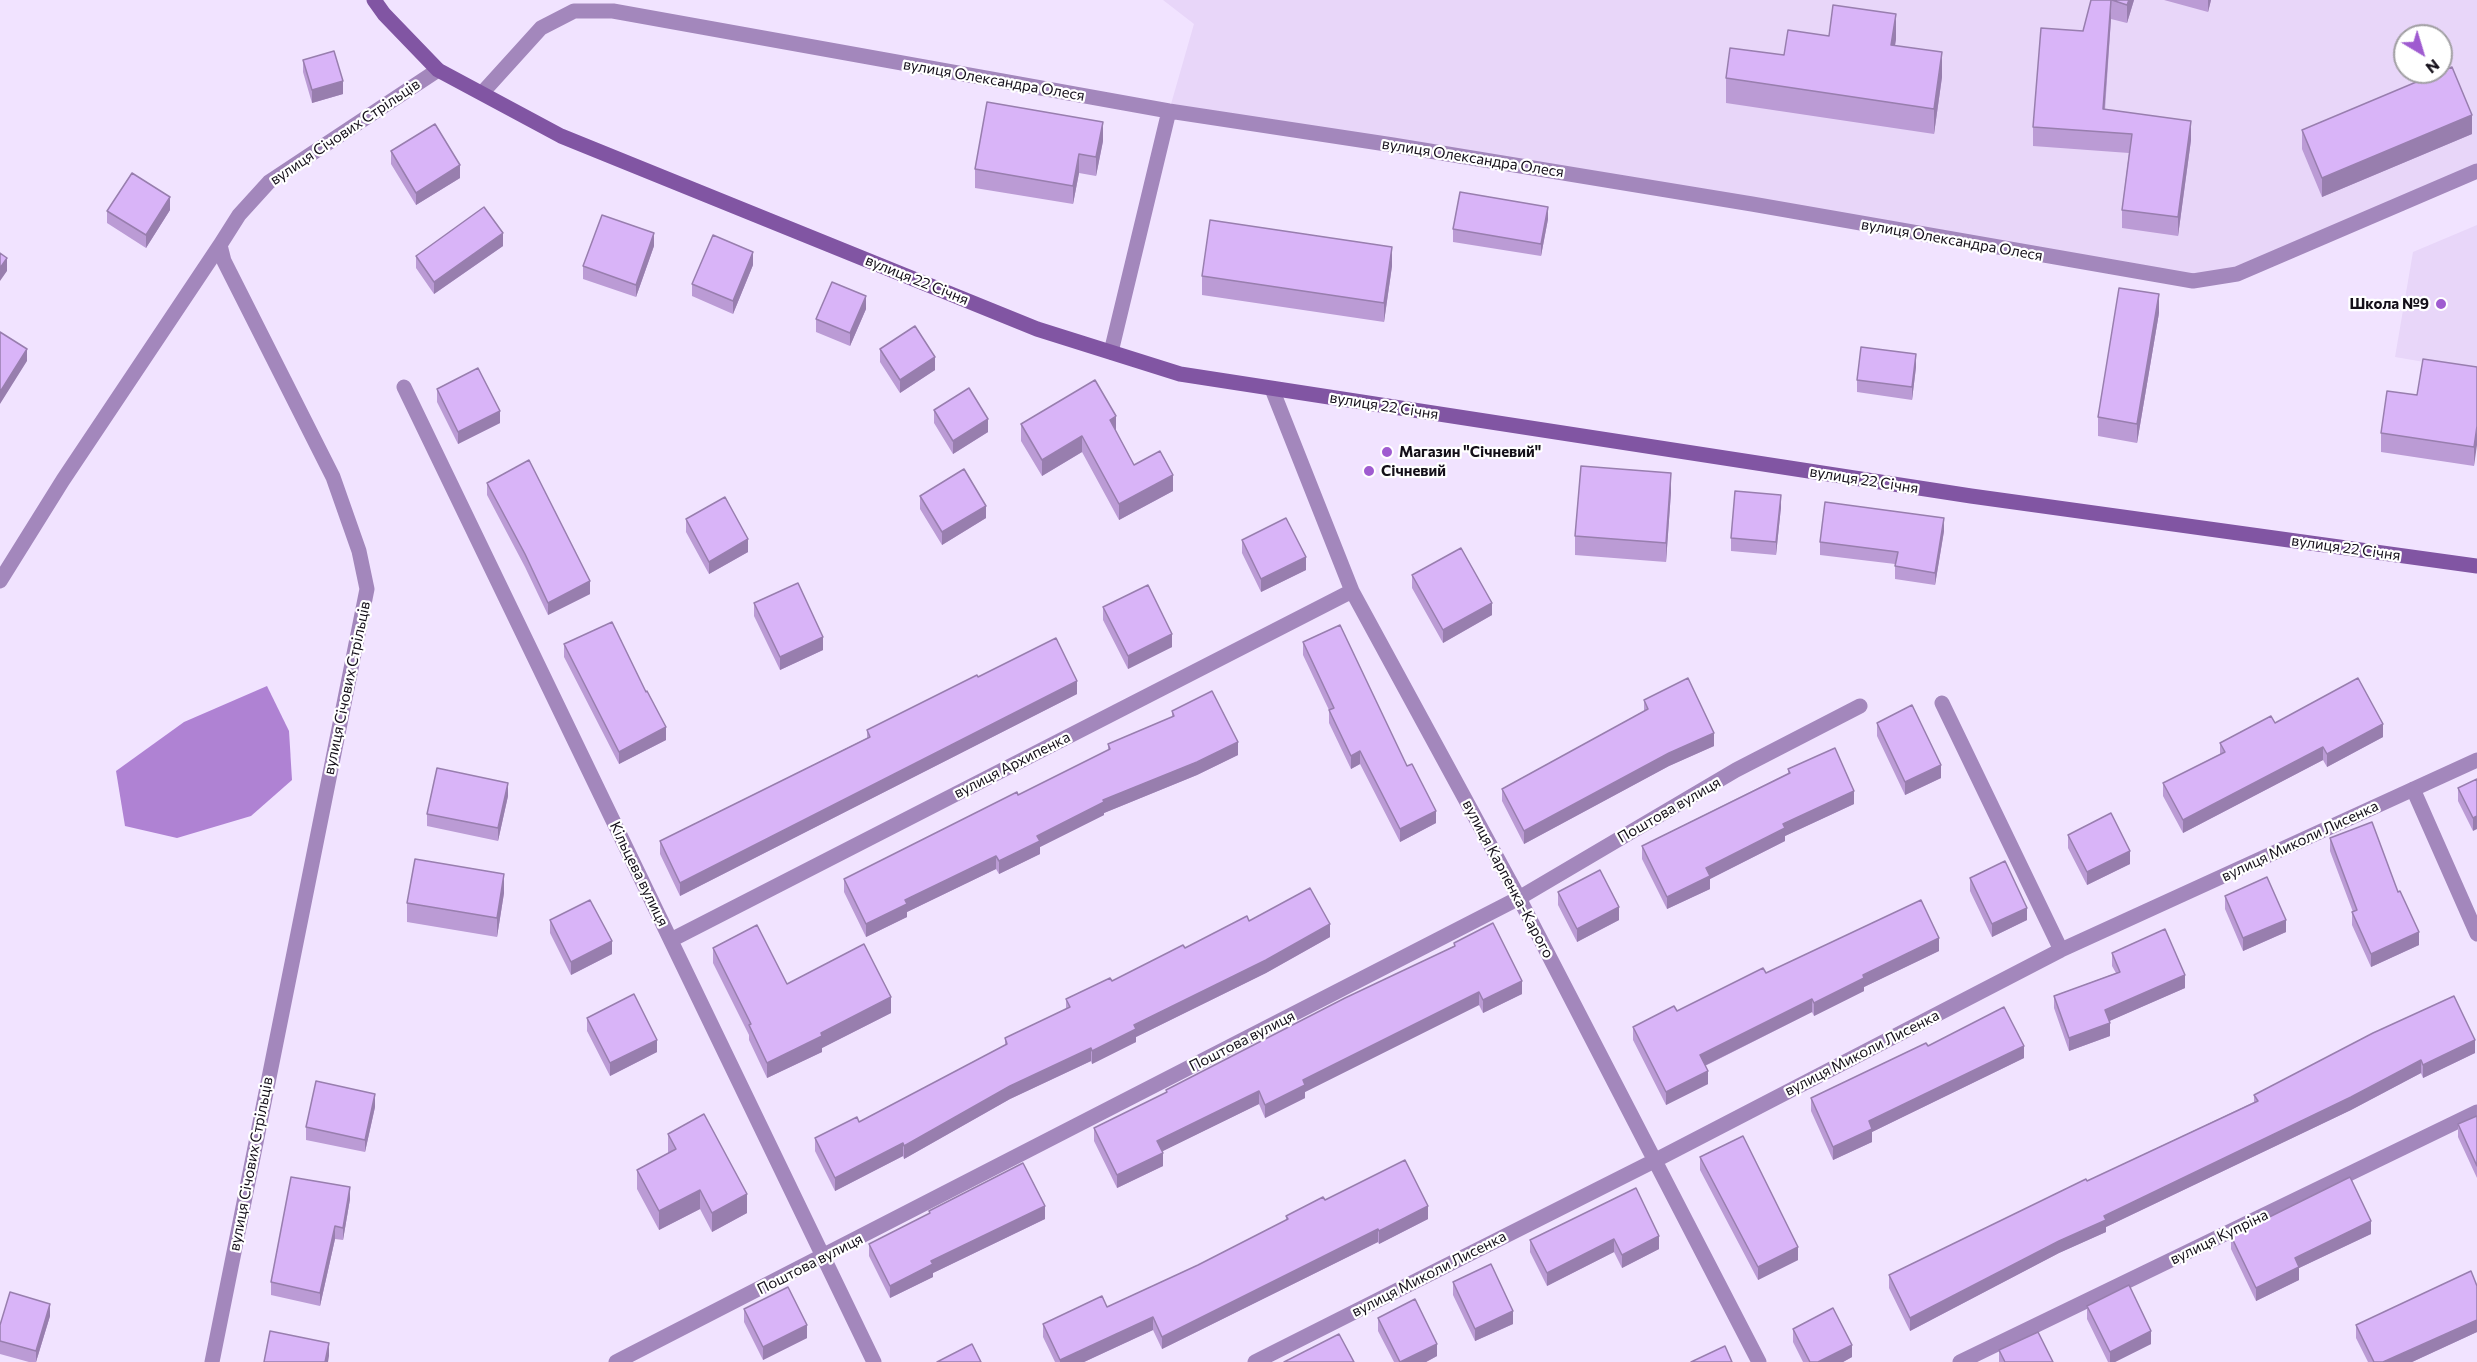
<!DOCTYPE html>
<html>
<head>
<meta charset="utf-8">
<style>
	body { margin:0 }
	#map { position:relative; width:2477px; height:1362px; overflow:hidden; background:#f1e3ff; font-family:Commissioner,sans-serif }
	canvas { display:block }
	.north { position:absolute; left:2393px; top:24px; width:60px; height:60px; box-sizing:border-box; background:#fff; border:2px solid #a19fa3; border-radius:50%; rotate:142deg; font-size:16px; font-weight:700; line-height:24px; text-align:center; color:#140f19 }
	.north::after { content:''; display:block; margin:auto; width:21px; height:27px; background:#9f5bd0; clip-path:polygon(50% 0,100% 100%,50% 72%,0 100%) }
</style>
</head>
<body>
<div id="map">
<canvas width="2477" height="1362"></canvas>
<div class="north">N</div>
</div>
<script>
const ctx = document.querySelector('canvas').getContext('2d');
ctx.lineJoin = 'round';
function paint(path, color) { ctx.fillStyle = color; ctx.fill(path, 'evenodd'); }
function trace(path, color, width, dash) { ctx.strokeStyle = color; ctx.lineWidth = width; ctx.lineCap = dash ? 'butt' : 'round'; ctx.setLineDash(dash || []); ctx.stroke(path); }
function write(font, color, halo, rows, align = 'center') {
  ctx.font = font + ' Commissioner,sans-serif'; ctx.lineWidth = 4.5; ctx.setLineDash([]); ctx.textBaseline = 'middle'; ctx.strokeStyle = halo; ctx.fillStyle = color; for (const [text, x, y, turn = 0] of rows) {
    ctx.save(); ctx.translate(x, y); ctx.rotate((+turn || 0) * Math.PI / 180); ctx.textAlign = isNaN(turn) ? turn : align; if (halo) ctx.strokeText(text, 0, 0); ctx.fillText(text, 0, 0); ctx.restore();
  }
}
const built = new Path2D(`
	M1163 0H2477V171L2237 274 2193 281 1169 111 1194 24ZM2405 36H2441V72H2405Z
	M2477 225V371L2395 357 2413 252Z`);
const water = new Path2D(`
	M267 686 289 731 292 780 251 816 177 838 125 826 116 771 184 722Z`);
const street = new Path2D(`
	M483 92 541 28 574 11H613L1169 111 1393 145 1752 204 2193 281 2237 274 2477 171
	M1111 352 1169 111
	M404 387 874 1362
	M1272 389 1352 591 1519 898 1759 1362
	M0 581 63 480 220 245
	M1942 703 2061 950
	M2413 789 2477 934
	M671 940 1352 591
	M212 1362 367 589 359 551 333 477 224 261 220 245 239 215 269 182 438 70
	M616 1362 1519 898 1736 770 1860 706
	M1255 1362 1654 1161 2061 950 2477 760
	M1960 1362 2477 1112`);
const secondary = new Path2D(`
	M374 0 384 14 438 70 561 136 1037 329 1180 374 1971 496 2477 566`);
const wall = new Path2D(`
	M2091 0H2134L2127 23 2111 19 2105 110 2191 140 2178 236 2122 228V210L2129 153 2033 146V127L2083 31Z
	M2164 0H2211L2208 12Z
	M1829 36 1896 39 1895 45 1942 77 1934 134 1726 103V78L1784 55Z
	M303 60 343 94 312 103 303 72Z
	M2302 130 2472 134 2322 197 2302 149Z
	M1103 141 1096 176 1079 173 1073 204 975 188V169Z
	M391 151 460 178 416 205 391 164Z
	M170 210 146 248 107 223V211Z
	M1548 219 1541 256 1453 242V229Z
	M503 246 434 294 416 268V256Z
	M654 246 636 297 583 279V266Z
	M753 265 733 314 692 296V284Z
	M1392 266 1384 322 1202 295V276Z
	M866 309 850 346 816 332V319Z
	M2159 313 2137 443 2098 436V417Z
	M880 349 935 370 900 393 880 362Z
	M1916 367 1912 400 1857 392V380Z
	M2477 367 2474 466 2381 452V433L2417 395Z
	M437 389 500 423 458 444 437 402Z
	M934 410 988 432 953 454 934 423Z
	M1021 424 1116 431 1134 465 1173 491 1119 520 1082 452 1042 476 1021 441Z
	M487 483 590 594 548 615 525 567 487 495Z
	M1671 492 1666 562 1575 555V536Z
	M920 496 986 518 942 545 920 509Z
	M1781 507 1776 555 1731 551V538Z
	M686 519 748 552 709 574 686 532Z
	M1944 531 1935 585 1895 579V564L1820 555V542Z
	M1242 540 1306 570 1261 592 1242 553Z
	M1412 575 1492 615 1443 643 1412 588Z
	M754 603 823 650 780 670 754 616Z
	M1103 607 1172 647 1128 669 1103 620Z
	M1303 642 1407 766 1436 823 1400 842 1360 764 1351 769 1329 723V710L1303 655Z
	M564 644 666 740 619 764 564 657Z
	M978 677 1077 694 680 896 660 854V841L867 738V730Z
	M1644 700 1714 746 1669 766 1524 844 1502 801V789L1644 711Z
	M1172 711 1238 755 1197 775 1104 813V815L1040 847V854L999 874 996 869 907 912V917L866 937 844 892V879L1018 795 1108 751V744L1172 717Z
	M1877 723 1941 778 1905 795 1877 736Z
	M2275 723 2383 737 2327 767 2323 760 2183 833 2163 796V783L2220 754V743Z
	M1788 769 1854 804 1785 836V841L1710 879V889L1667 909 1642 859V846L1788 773Z
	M2477 779 2473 831 2458 801V788Z
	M508 796 498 841 427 826V814Z
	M2068 835 2130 864 2087 885 2068 848Z
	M2330 838 2398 892 2419 945 2371 967 2352 925V912H2353L2330 851Z
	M1970 878 2027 920 1992 937 1970 891Z
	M1558 892 1619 920 1577 942 1558 905Z
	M504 893 497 937 407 922V903Z
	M2225 896 2286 932 2243 951 2225 909Z
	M550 920 612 954 571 975 550 933Z
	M1249 921 1330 937 1266 973 1136 1037V1042L1092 1064 1091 1061 1010 1099 904 1159 903 1156 835 1191 815 1151V1138L859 1122 1005 1045V1038L1066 1009V999L1112 981 1185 948Z
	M1454 943 1522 994 1483 1013 1479 1005 1305 1092V1098L1265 1118 1259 1104 1162 1151 1163 1166 1117 1188 1094 1141V1128L1166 1093V1090L1454 946Z
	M713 948 787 984 891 1013 822 1048V1052L767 1078 749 1040V1035L713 963Z
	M1939 951 1864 987V991L1814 1016 1812 1012 1705 1066 1708 1084 1666 1105 1633 1040V1027L1677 1011 1766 973Z
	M2112 953 2185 988 2109 1021 2110 1036 2069 1051 2054 1008V996L2116 973 2112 966Z
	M587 1018 657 1052 610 1076 587 1031Z
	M2373 1033 2475 1053 2423 1078 2421 1073 2351 1110 2106 1227V1232L2059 1253 1910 1331 1889 1288V1275L2254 1102V1095Z
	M1928 1046 2024 1058 1872 1132V1142L1833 1160 1811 1111V1098Z
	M375 1107 365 1152 306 1140V1127Z
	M2477 1116V1178L2458 1137V1124Z
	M668 1134 747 1213 712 1232 700 1209 659 1230 637 1189V1170L668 1153Z
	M1700 1157 1798 1260 1758 1280 1700 1170Z
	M1636 1188 1659 1249 1622 1268 1614 1252 1547 1286 1530 1252V1240Z
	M350 1199 343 1240 335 1239 320 1306 271 1295V1282Z
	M1325 1200 1428 1219 1379 1244 1378 1242 1162 1349 1153 1330 1084 1362H1055L1043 1337V1324L1107 1307 1198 1265 1286 1220V1216Z
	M929 1211 1045 1219 933 1273V1277L890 1298 869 1256V1244L929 1214Z
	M2371 1234 2299 1268V1280L2256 1301 2231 1249V1236Z
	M1453 1282 1513 1324 1475 1341 1453 1295Z
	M2477 1286V1332L2412 1362H2368L2356 1338V1325Z
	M2087 1306 2151 1344 2115 1362H2108L2087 1319Z
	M744 1309 807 1338 763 1360 744 1322Z
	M50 1316 36 1362H29L0 1354V1325Z
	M1378 1318 1437 1356 1426 1362H1394L1378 1331Z
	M1793 1329 1852 1357 1843 1362H1803L1793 1342Z
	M1999 1350 2053 1362H1999Z`);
const shadedWall = new Path2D(`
	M2111 0V19L2103 128V109Z
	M2129 0H2134L2127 23V5Z
	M2208 0H2211L2208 12Z
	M1896 14V39L1891 70V45Z
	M1942 52V77L1934 134V109Z
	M343 81V94L312 103V90Z
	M2472 115V134L2322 197V178Z
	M2191 121V140L2178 236V217Z
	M1103 122V141L1096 176V157Z
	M1079 154V173L1073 204V186Z
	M460 165V178L416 205V193Z
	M170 197V210L146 248V235Z
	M1548 207V219L1541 256V244Z
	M503 233V246L434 294V282Z
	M654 233V246L636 297V285Z
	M1392 247V266L1384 322V303Z
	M753 252V265L733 314V301Z
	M7 258V271L0 281V268Z
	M2159 294V313L2137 443V424Z
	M866 296V309L850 346V333Z
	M27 349V361L0 404V392Z
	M1916 354V367L1912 400V387Z
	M935 357V370L900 393V380Z
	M500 411V423L458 444V432Z
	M1116 416V432L1110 420Z
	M988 419V432L953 454V441Z
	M2477 426V445L2474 466V447Z
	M1082 436V452L1042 476V460Z
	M1671 473V492L1666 562V543Z
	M1173 475V491L1119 520V504Z
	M1781 495V507L1776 555V542Z
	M986 506V518L942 545V532Z
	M1944 518V531L1935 585V573Z
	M748 539V552L709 574V562Z
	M1306 557V570L1261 592V579Z
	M590 581V594L548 615V603Z
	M1492 603V615L1443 643V630Z
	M1172 634V647L1128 669V656Z
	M823 637V650L780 670V657Z
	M1077 681V694L680 896V883Z
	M2383 724V737L2327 767V754Z
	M666 727V740L619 764V752Z
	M1714 733V746L1669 766 1524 844V831L1669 753Z
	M1238 742V755L1197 775 1104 813V815L1040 847V854L999 874V861L1037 836 1103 800Z
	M2323 747V760L2183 833V820Z
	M1360 751V764L1351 769V756Z
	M1941 765V778L1905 795V782Z
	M508 783V796L498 841V828Z
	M1854 791V804L1785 836V841L1710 879V889L1667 909V897L1706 868 1783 824Z
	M1436 811V823L1400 842V829Z
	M2477 816V829L2473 831V818Z
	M2130 851V864L2087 885V872Z
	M996 856V869L907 912V917L866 937V924L905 900Z
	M504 874V893L497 937V918Z
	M1619 907V920L1577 942V929Z
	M2027 908V920L1992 937V924Z
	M2286 920V932L2243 951V938Z
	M1330 924V937L1266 973 1136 1037V1042L1092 1064V1051L1134 1025Z
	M2419 932V945L2371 967V954Z
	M1939 938V951L1864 987V991L1814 1016V1003L1863 975Z
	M612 941V954L571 975V962Z
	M2185 975V988L2105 1023V1010Z
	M1522 981V994L1483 1013V1000Z
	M1479 992V1005L1305 1092V1098L1265 1118V1105L1303 1080Z
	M891 997V1013L822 1048V1052L767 1078V1063L821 1033Z
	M1812 999V1012L1700 1068V1055Z
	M2110 1023V1036L2069 1051V1038Z
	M657 1040V1052L610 1076V1063Z
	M2475 1040V1053L2423 1078V1065Z
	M2024 1046V1058L1872 1132V1142L1833 1160V1147L1869 1121Z
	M1091 1048V1061L1010 1099 904 1159V1146L1010 1086Z
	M2421 1060V1073L2351 1110 2106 1227V1232L2059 1253 1910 1331V1318L2104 1216Z
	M1708 1071V1084L1666 1105V1092Z
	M1259 1091V1104L1157 1154V1141Z
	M375 1094V1107L365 1152V1140Z
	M903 1143V1156L835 1191V1178Z
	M1163 1153V1166L1117 1188V1175Z
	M350 1187V1199L343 1240V1228Z
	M700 1190V1209L659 1230V1211Z
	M747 1194V1213L712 1232V1213Z
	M1045 1206V1219L933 1273V1277L890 1298V1286L931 1261Z
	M1428 1206V1219L1379 1244V1231Z
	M2371 1221V1234L2299 1268V1280L2256 1301V1288L2295 1258Z
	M335 1226V1239L320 1306V1293Z
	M1378 1229V1242L1162 1349V1337Z
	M1659 1236V1249L1622 1268V1255Z
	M1614 1239V1252L1547 1286V1273Z
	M1798 1247V1260L1758 1280V1267Z
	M50 1304V1316L36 1362V1351Z
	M1513 1311V1324L1475 1341V1329Z
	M1153 1317V1330L1084 1362H1060V1360Z
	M2477 1320V1332L2412 1362H2383Z
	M807 1325V1338L763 1360V1347Z
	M2151 1331V1344L2115 1362H2110V1352Z
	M329 1343V1356L328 1362H325Z
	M1437 1344V1356L1426 1362H1400Z
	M1852 1345V1357L1843 1362H1818Z`);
const building = new Path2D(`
	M2091 0H2111L2103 109 2191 121 2178 217 2122 210 2132 134 2033 127 2041 28 2083 31Z
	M2112 0H2129L2127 5Z
	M1833 5 1896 14 1891 45 1942 52 1934 109 1726 78 1730 48 1784 55 1788 30 1829 36Z
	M334 51 343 81 312 90 303 60Z
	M2452 67 2472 115 2322 178 2302 130Z
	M987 102 1103 122 1096 157 1079 154 1073 186 975 169Z
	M435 124 460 165 416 193 391 151Z
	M132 173 170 197 146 235 107 211Z
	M1460 192 1548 207 1541 244 1453 229Z
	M484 207 503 233 434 282 416 256Z
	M602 215 654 233 636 285 583 266Z
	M1210 220 1392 247 1384 303 1202 276Z
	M713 235 753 252 733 301 692 284Z
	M0 253 7 258 0 268Z
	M832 282 866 296 850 333 816 319Z
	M2119 288 2159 294 2137 424 2098 417Z
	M915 326 935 357 900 380 880 349Z
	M0 332 27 349 0 392Z
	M1861 347 1916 354 1912 387 1857 380Z
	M2423 359 2477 367V426L2474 447 2381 433 2387 391 2417 395Z
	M478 368 500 411 458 432 437 389Z
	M1095 380 1116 416 1110 420 1134 465 1160 451 1173 475 1119 504 1082 436 1042 460 1021 424Z
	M969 388 988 419 953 441 934 410Z
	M529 460 590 581 548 603 525 554 487 483Z
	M1581 466 1671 473 1666 543 1575 536Z
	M964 469 986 506 942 532 920 496Z
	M1735 491 1781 495 1776 542 1731 538Z
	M725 497 748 539 709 562 686 519Z
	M1825 502 1944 518 1935 573 1895 566 1898 552 1820 542Z
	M1286 518 1306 557 1261 579 1242 540Z
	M1461 548 1492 603 1443 630 1412 575Z
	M798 583 823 637 780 657 754 603Z
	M1148 585 1172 634 1128 656 1103 607Z
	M612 622 646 692 647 691 666 727 619 752 564 644Z
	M1340 625 1407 766 1412 764 1436 811 1400 829 1360 751 1351 756 1329 710 1334 708 1303 642Z
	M1056 638 1077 681 680 883 660 841 870 737 867 730 977 675 978 677Z
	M1688 678 1714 733 1669 753 1524 831 1502 789 1648 709 1644 700Z
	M2358 678 2383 724 2327 754 2323 747 2183 820 2163 783 2225 752 2220 743 2271 716 2275 723Z
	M1212 691 1238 742 1197 762 1103 800 1104 802 1037 836 1040 841 999 861 996 856 905 900 907 904 866 924 844 879 1017 792 1018 795 1110 749 1108 744 1174 716 1172 711Z
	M1912 705 1941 765 1905 782 1877 723Z
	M1835 748 1854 791 1783 824 1785 828 1706 868 1710 876 1667 897 1642 846 1790 773 1788 769Z
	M437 768 508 783 498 828 427 814Z
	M2477 779V816L2473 818 2458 788Z
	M2111 813 2130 851 2087 872 2068 835Z
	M2372 822 2398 892 2400 891 2419 932 2371 954 2352 912 2357 910 2330 838Z
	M415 859 504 874 497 918 407 903Z
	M2005 861 2027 908 1992 924 1970 878Z
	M1600 870 1619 907 1577 929 1558 892Z
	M2267 877 2286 920 2243 938 2225 896Z
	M1310 888 1330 924 1266 960 1134 1025 1136 1029 1092 1051 1091 1048 1010 1086 904 1146 903 1143 835 1178 815 1138 857 1117 859 1122 1007 1044 1005 1038 1070 1007 1066 999 1110 978 1112 981 1183 945 1185 948 1247 916 1249 921Z
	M590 900 612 941 571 962 550 920Z
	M1921 900 1939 938 1863 975 1864 978 1814 1003 1812 999 1700 1055 1708 1071 1666 1092 1633 1027 1674 1006 1677 1011 1763 968 1766 973Z
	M1493 923 1522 981 1483 1000 1479 992 1303 1080 1305 1085 1265 1105 1259 1091 1157 1141 1163 1153 1117 1175 1094 1128 1167 1092 1166 1090 1345 998 1455 946 1454 943Z
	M757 925 787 984 864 944 891 997 821 1033 822 1036 767 1063 749 1025 751 1024 713 948Z
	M2165 929 2185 975 2105 1010 2110 1023 2069 1038 2054 996 2120 972 2112 953Z
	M634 994 657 1040 610 1063 587 1018Z
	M2454 996 2475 1040 2423 1065 2421 1060 2351 1097 2104 1216 2106 1220 2059 1241 1910 1318 1889 1275 2086 1179 2087 1181 2258 1101 2254 1095 2373 1033Z
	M2004 1007 2024 1046 1869 1121 1872 1129 1833 1147 1811 1098 1926 1043 1928 1046Z
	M316 1081 375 1094 365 1140 306 1127Z
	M704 1114 747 1194 712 1213 700 1190 659 1211 637 1170 676 1149 668 1134Z
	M2477 1116V1166L2458 1124Z
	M1743 1136 1798 1247 1758 1267 1700 1157Z
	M1405 1160 1428 1206 1379 1231 1378 1229 1162 1337 1153 1317 1060 1360 1043 1324 1102 1296 1107 1307 1198 1265 1288 1219 1286 1216 1323 1197 1325 1200Z
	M1023 1163 1045 1206 931 1261 933 1264 890 1286 869 1244 930 1213 929 1211Z
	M291 1177 350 1187 343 1228 335 1226 320 1293 271 1282Z
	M2350 1177 2371 1221 2295 1258 2299 1267 2256 1288 2231 1236Z
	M1636 1188 1659 1236 1622 1255 1614 1239 1547 1273 1530 1240Z
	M1491 1264 1513 1311 1475 1329 1453 1282Z
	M2471 1271 2477 1286V1320L2383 1362H2374L2356 1325Z
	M2129 1285 2151 1331 2110 1352 2087 1306Z
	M788 1287 807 1325 763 1347 744 1309Z
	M10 1292 50 1304 36 1351 0 1341V1325Z
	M1415 1299 1437 1344 1400 1362 1378 1318Z
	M1833 1308 1852 1345 1818 1362H1810L1793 1329Z
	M270 1331 329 1343 325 1362H264Z
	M2038 1332 2053 1362H2005L1999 1350Z
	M1339 1334 1354 1362H1284Z
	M972 1344 981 1362H937Z
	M1725 1346 1732 1362H1691Z`);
const markers = [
	[2441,304,6,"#9f5bd0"],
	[1387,452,6,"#9f5bd0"],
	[1369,471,6,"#9f5bd0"]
];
const streetNames = [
	["вулиця Олександра Олеся",994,80,10],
	["вулиця Січових Стрільців",345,132,-34],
	["вулиця Олександра Олеся",1473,158,9],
	["вулиця Олександра Олеся",1952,240,10],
	["вулиця 22 Січня",917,280,22],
	["вулиця 22 Січня",1384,406,9],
	["вулиця 22 Січня",1864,480,9],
	["вулиця 22 Січня",2346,548,8],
	["вулиця Січових Стрільців",347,688,-78],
	["вулиця Архипенка",1012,765,-27],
	["Поштова вулиця",1669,810,-30],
	["вулиця Миколи Лисенка",2300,841,-25],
	["Кільцева вулиця",639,874,64],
	["вулиця Карпенка-Карого",1508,879,62],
	["Поштова вулиця",1242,1041,-27],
	["вулиця Миколи Лисенка",1862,1053,-27],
	["вулиця Січових Стрільців",251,1164,-79],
	["вулиця Купріна",2219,1237,-26],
	["Поштова вулиця",810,1264,-27],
	["вулиця Миколи Лисенка",1429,1274,-27]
];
const poiNames = [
	["Школа №9",2429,304,"right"],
	["Магазин \"Січневий\"",1399,452],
	["Січневий",1381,471]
];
paint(built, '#e8d6f9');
paint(water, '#af82d3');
trace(street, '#a387bc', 15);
trace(secondary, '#8155a3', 15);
paint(wall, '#bb9bd5');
paint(shadedWall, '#987eae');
paint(building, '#d9b4f8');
trace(building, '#987eae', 1.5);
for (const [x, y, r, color] of markers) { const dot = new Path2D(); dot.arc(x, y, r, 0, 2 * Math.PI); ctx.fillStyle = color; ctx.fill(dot); trace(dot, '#fff', 2); }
write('15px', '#140f19', '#fff', streetNames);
write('bold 15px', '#140f19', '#fff', poiNames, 'left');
</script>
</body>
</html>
